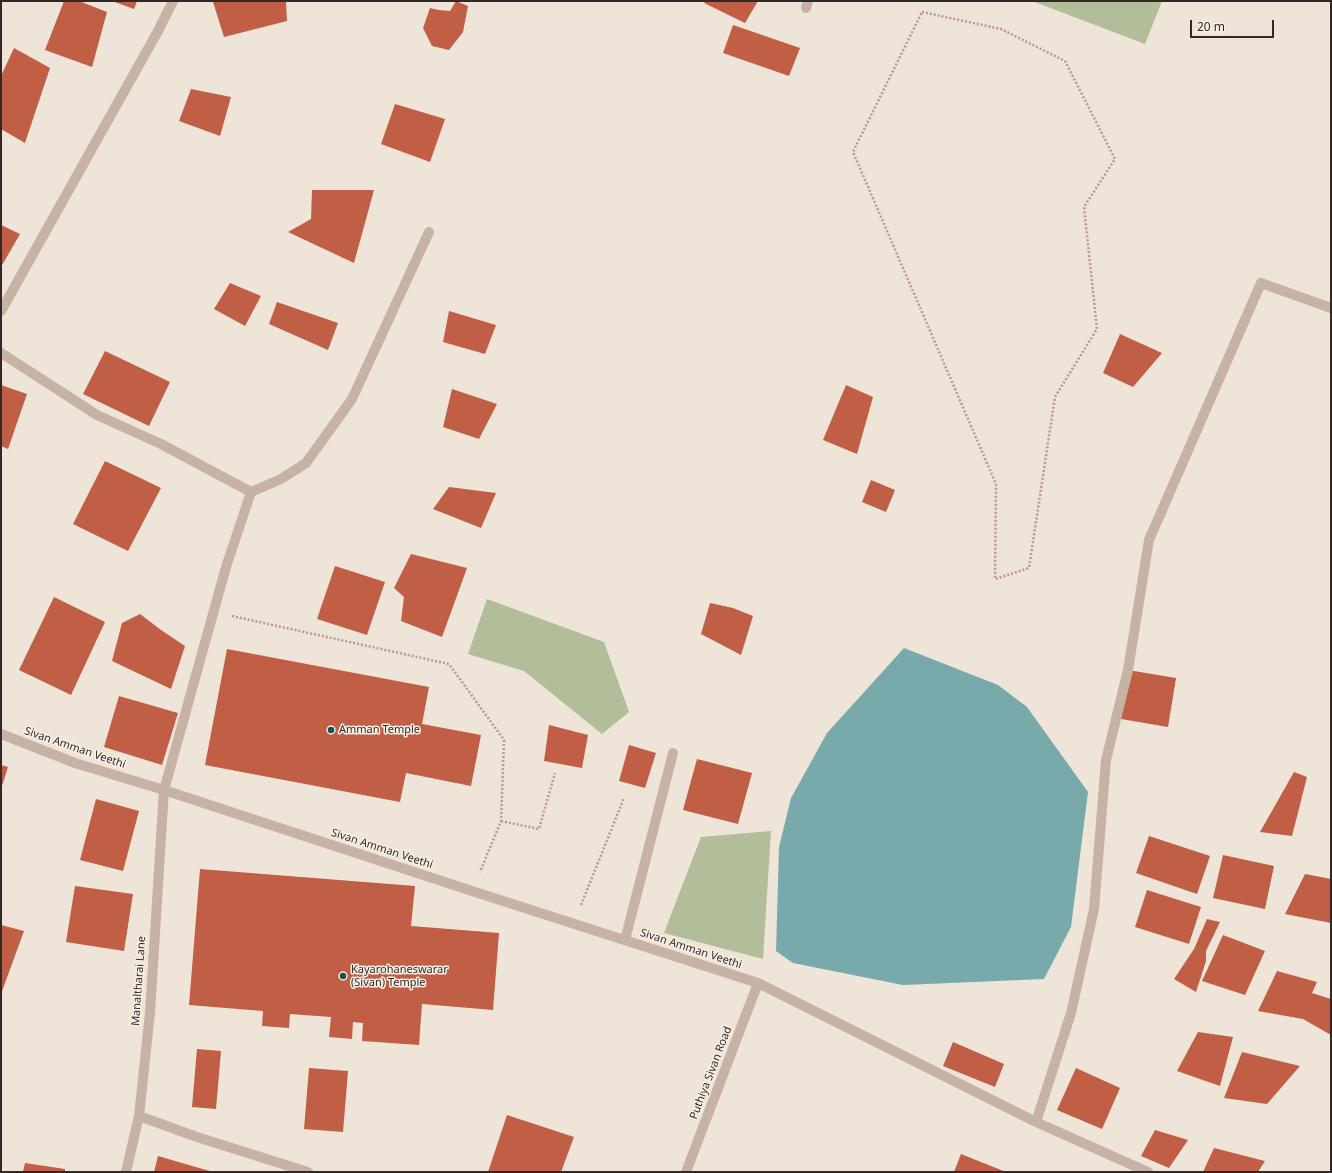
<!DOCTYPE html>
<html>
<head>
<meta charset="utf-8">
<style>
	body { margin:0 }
	#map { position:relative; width:1332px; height:1173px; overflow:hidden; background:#efe4d8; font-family:"Noto Sans",sans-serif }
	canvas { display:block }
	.frame { position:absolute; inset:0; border:2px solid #322926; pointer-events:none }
	.scale { position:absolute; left:1190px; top:20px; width:84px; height:18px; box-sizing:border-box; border:2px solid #322926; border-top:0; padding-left:5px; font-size:12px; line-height:14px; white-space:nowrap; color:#322926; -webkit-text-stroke:3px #f8eee4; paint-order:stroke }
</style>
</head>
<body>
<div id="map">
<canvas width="1332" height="1173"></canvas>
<div class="frame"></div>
<div class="scale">20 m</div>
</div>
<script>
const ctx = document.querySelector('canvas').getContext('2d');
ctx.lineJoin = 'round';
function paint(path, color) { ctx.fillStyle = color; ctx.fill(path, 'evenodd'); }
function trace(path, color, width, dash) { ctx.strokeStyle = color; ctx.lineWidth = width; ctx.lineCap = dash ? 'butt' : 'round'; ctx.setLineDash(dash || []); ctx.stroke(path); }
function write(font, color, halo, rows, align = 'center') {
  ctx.font = font + ' "Noto Sans",sans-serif'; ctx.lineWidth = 3; ctx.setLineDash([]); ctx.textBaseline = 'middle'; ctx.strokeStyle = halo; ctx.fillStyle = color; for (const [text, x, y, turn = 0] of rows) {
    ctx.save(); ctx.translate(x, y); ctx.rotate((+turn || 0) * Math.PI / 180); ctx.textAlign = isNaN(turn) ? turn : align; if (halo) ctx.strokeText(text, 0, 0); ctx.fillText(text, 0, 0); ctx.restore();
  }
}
const green = new Path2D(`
	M1032 1H1162L1145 44Z
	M487 599 604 642 629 712 602 734 524 671 468 654Z
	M771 831 763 959 664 933 701 837Z`);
const water = new Path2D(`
	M904 648 998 685 1027 707 1088 792 1071 927 1044 979 903 985 793 963 776 951 779 847 791 798 827 733Z`);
const building = new Path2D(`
	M64 1H79L107 12 92 67 45 50Z
	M112 1H137L134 9Z
	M215 1H286L287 21 224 37 213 2Z
	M456 1 468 6 463 32 449 50 432 46 423 28 430 8 439 10 450 11Z
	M706 1H758L745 23 704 3Z
	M733 25 800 48 789 76 723 53Z
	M14 48 50 68 25 143 1 129V76Z
	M191 89 231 97 220 136 179 121Z
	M395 104 445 119 430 162 381 144Z
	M312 190H374L354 263 288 232 311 219Z
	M1 225 20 234 1 267Z
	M230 283 261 296 245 326 214 309Z
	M277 302 338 323 328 350 269 324Z
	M449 311 496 325 485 354 443 342Z
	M1120 334 1162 353 1133 387 1103 373Z
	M105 351 170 382 149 426 83 394Z
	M1 385 27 394 8 449 1 446Z
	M846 385 873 397 857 454 823 440Z
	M452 389 497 404 479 439 443 427Z
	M105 461 161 488 128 551 73 524Z
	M871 480 895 490 886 512 862 502Z
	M449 487 496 493 481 528 433 509Z
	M411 554 467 568 442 637 401 621 404 597 394 588Z
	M335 566 385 582 367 635 317 619Z
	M54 597 105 622 71 695 19 670Z
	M710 603 733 608 753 616 741 655 701 634Z
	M140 614 161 630 185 646 171 689 112 661 122 623Z
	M227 649 429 687 422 724 481 735 471 786 406 773 400 802 205 765Z
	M1128 670 1176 678 1168 727 1121 719Z
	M119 696 178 713 162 765 104 747Z
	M549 725 588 735 582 768 544 761Z
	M629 745 656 753 645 788 619 781Z
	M697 759 752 773 738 824 683 810Z
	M1 765 8 767 1 789Z
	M1294 772 1307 777 1292 836 1260 832Z
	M96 799 139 811 123 871 80 860Z
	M1149 836 1210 856 1197 894 1136 873Z
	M1223 855 1274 866 1265 909 1213 898Z
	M200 869 415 886 411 926 499 933 493 1010 422 1004 419 1045 362 1041 363 1023 353 1022 352 1039 329 1037 331 1017 290 1014 289 1028 262 1026 263 1011 189 1005Z
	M1305 874 1331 879V923L1285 914Z
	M75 886 133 894 124 951 66 942Z
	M1147 890 1201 907 1189 944 1135 927Z
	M1207 919 1220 922 1206 951V961L1196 992 1174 979 1194 949Z
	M1 925 24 931 1 994Z
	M1223 935 1265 951 1245 995 1202 981Z
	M1277 971 1317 982 1312 993 1331 999V1035L1303 1019 1258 1011Z
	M1198 1032 1233 1037 1220 1086 1177 1071Z
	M953 1042 1004 1064 995 1087 943 1066Z
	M197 1049 221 1051 216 1109 192 1107Z
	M1242 1052 1300 1066 1267 1104 1224 1098Z
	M309 1068 348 1071 343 1132 304 1129Z
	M1076 1068 1120 1088 1102 1129 1057 1110Z
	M507 1115 574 1137 561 1172H488Z
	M1155 1130 1188 1140 1169 1168 1141 1156Z
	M1214 1148 1265 1161 1258 1172H1203Z
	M961 1154 1006 1172H954Z
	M158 1156 213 1172H154Z
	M25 1163 65 1169V1172H23Z`);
const path = new Path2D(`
	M922 12 1001 29 1065 61 1115 159 1084 207 1097 329 1055 397 1029 568 995 579 996 484 853 152Z
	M232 616 449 664 504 740 501 821 480 872
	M501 821 539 829 555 773
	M581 905 624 798`);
const street = new Path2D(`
	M806 8 808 1
	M1 311 158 31 173 1
	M1 353 97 415 161 444 251 492 226 567 164 790 150 1013 139 1116 126 1172
	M251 492 281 479 306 463 352 399 429 232
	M1 734 75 763 164 790 472 891 758 983 1036 1122 1148 1172
	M625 940 673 753
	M139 1116 197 1137 308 1172
	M1036 1122 1071 1013 1094 909 1106 760 1128 670 1149 540 1261 283 1331 308
	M686 1172 758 983`);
const markers = [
	[331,730,4,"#1d5052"],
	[343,976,4,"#1d5052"]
];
const poiNames = [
	["Amman Temple",339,730],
	["Kayarohaneswarar",351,970],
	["(Sivan) Temple",351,983]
];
const streetNames = [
	["Sivan Amman Veethi",75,748,19],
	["Sivan Amman Veethi",382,849,18],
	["Sivan Amman Veethi",691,949,18],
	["Manaltharai Lane",139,981,-86],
	["Puthiya Sivan Road",711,1073,-69]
];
paint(green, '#b2bd99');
paint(water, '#78aaab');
paint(building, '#c05f45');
trace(path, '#b29d8f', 2.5, [2, 2]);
trace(street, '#c7b3a5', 10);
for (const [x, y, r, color] of markers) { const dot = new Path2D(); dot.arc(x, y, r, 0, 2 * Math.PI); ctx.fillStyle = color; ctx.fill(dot); trace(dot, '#f8eee4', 1.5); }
write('11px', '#322926', '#f8eee4', poiNames, 'left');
write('11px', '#322926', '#f8eee4', streetNames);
</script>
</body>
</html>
